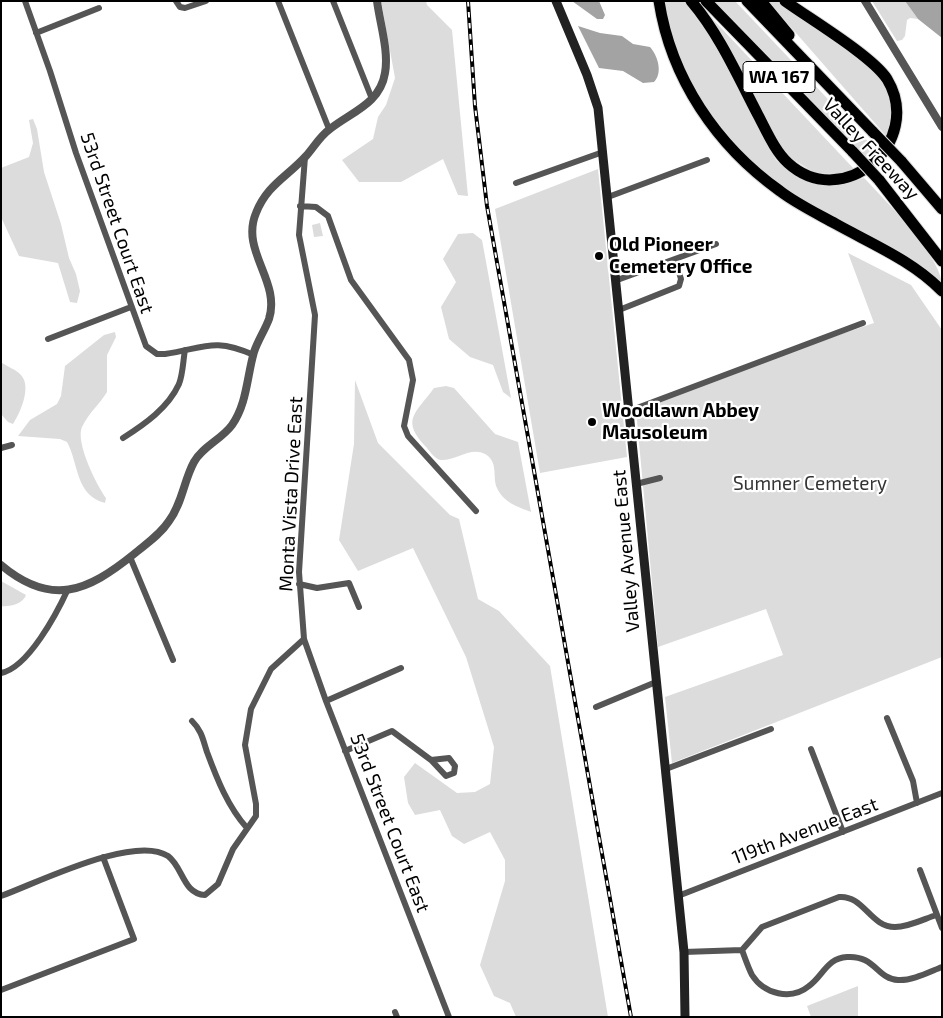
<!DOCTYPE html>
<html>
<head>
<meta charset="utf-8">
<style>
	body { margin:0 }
	#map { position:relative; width:943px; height:1018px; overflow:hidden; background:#fff; font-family:"Exo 2",sans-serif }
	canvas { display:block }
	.frame { position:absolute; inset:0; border:2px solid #000; pointer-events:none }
</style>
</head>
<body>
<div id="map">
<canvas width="943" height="1018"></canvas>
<div class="frame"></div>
</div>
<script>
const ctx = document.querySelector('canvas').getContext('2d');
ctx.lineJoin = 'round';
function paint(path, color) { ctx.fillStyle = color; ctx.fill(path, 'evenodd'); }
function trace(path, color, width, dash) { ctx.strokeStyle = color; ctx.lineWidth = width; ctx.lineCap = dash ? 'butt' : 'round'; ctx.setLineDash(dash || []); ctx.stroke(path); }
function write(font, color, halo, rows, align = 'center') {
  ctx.font = font + ' "Exo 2",sans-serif'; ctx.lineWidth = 4.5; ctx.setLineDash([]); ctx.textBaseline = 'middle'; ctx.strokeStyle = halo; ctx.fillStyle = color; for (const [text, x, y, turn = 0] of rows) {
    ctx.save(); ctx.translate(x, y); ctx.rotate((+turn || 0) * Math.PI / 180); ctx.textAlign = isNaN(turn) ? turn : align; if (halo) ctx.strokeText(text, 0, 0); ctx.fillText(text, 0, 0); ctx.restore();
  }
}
const green = new Path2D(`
	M381 1H426L427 5 452 30 468 196 458 195 443 159 401 182H359L342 160 373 139 378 117 386 105 395 78Z
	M664 1H684L713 41 776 160C804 187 828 190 864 178 884 199 942 257 942 285L769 179 736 148 696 93 677 52Z
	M713 1H735L878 152 867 163Z
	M768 1H777C803 21 879 63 889 92 894 108 891 121 887 137Z
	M872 1H905L918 19 910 18 907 20 905 36 902 40 897 41Z
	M708 14 854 169 836 174 815 173 786 155Z
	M33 119 37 129 44 172 61 224 69 258 76 274 80 291 77 303 70 302 58 263 19 256 1 217V168L29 157 33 143 29 120Z
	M598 169 627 457 540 473 495 209Z
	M320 223 323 236 314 237 312 225Z
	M473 233 482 240 511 398 503 392 493 365 470 357 449 339 441 307 456 282 443 259 458 234Z
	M848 253 911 285 942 330V657L672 763 665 697 783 655 766 609 658 647 636 410 768 359 874 323Z
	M115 332 116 337 107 355V392C100 404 89 412 82 427 75 442 97 486 106 498L105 503C75 495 79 464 67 442L60 439 18 436 30 420 57 404 61 396 65 366 104 335Z
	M1 362C7 367 16 369 21 375 32 387 20 413 13 424L8 422 1 414Z
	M355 380 378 443 450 515 459 519 478 599 499 611 550 666 608 1017H516L510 1003 494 996 480 965 505 881V860L490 832 464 844 452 836 440 810 415 815 408 803 404 777 415 763 457 793 475 792 490 784 494 747 466 657 413 548 358 571 339 540 354 444Z
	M446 386 454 388 495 434 518 442 531 512C518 507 503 502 497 488 492 477 499 462 485 454 471 446 455 461 441 460 435 459 431 453 427 448 400 420 415 414 434 388Z
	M1 581 26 595C23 604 10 607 1 606Z
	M858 986V1017H811L807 1006Z`);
const water = new Path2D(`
	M572 1H599L605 15 603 19H597Z
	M905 1H942V38L918 19Z
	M578 26 600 33 622 36 633 44 650 47C658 56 663 73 654 82L643 83 623 71 599 68Z`);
const minor = new Path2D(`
	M25 1 50 71 76 153 146 346 157 354H165C205 348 213 337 254 355
	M176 1 180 7 185 8 206 1
	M278 1 329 129
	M333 1 372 99
	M36 33 99 8
	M516 183 603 152
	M608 197 707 160
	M300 206 316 207 328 216 351 280 409 360 413 380 404 426 408 436 476 511
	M615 277 620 279 716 244
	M619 310 679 286 681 279 675 259
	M48 339 131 307
	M629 411 863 323
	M123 438C145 424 168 408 179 384 183 374 183 361 185 350
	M1 448 12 445
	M636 484 660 478
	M130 557 173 660
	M299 584 317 588 349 583 359 607
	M304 639 326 701 449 1017
	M1 673C28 668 57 613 68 589
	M326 701 401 668
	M596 707 656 682
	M887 718 913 781 917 803
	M192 721C202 731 203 740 207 752 217 779 228 807 247 828
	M811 749 843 832
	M345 751 392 731 431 760 446 776 454 773 455 766 449 758 431 760
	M666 769 771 729
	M920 870 942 928
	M1 896C37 883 134 834 168 856 183 867 183 894 205 895L218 884 233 849 256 816V804L245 745 251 709 271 669 304 639 299 572 315 315 299 235 305 157
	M678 896 942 793
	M742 950C745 958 748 967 752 975 764 994 791 1001 809 986 823 976 827 958 847 957 875 955 877 979 898 980 912 981 929 972 942 967
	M684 952 742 950 762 927 839 897C864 895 870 927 895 927 909 927 924 919 936 915
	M1 990 134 939 103 857
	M395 1012 397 1017`);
const tertiary = new Path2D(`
	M865 1 942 127
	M1 565C51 607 87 592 134 554 146 544 160 535 169 521 182 504 184 480 194 462 202 447 222 439 232 425 247 404 247 376 254 352 258 340 265 330 269 319 281 281 240 251 256 213 267 185 287 177 306 156 314 147 320 136 330 129 351 112 380 104 385 73 389 51 380 24 377 1`);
const secondary = new Path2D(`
	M556 1 587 75 598 108 684 952 685 1017`);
const motorway = new Path2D(`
	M659 1C671 79 717 146 780 191 797 204 818 214 836 224 872 244 913 261 942 291
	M691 1C720 35 738 77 758 115 767 132 775 151 788 163 843 213 925 142 887 79 872 56 810 19 785 1
	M706 1 853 152
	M747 1 873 132
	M761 1 789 35
	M901 161 942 209
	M879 180 942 261`);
const rail = new Path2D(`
	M468 1 475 106 487 206 631 1017`);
const motorwayBridge = new Path2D(`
	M873 132 901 161
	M853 152 879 180`);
const markers = [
	[599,256,5,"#000"],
	[592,422,5,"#000"]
];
const shields = [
	[779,77,72]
];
const shieldNames = [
	["WA 167",779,77]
];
const streetNames = [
	["Valley Freeway",871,149,47],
	["53rd Street Court East",117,223,71],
	["Monta Vista Drive East",291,494,-87],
	["Valley Avenue East",626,551,-95],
	["53rd Street Court East",390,823,69],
	["119th Avenue East",805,831,-21]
];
const poiNames = [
	["Old Pioneer",609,245],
	["Cemetery Office",609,267],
	["Woodlawn Abbey",602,411],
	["Mausoleum",602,433]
];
const parkNames = [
	["Sumner Cemetery",810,484]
];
paint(green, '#dcdcdc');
paint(water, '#a3a3a3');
trace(motorway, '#dbdbdb', 13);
trace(minor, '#555', 6);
trace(tertiary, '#555', 8);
trace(secondary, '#222', 9);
trace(motorway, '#000', 11);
trace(rail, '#000', 4);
trace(rail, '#fff', 2, [5.5]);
trace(motorwayBridge, '#dbdbdb', 13, []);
trace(motorwayBridge, '#000', 11);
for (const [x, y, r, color] of markers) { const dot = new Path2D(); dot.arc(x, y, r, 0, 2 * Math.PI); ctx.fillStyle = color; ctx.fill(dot); trace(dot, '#fff', 2); }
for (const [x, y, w] of shields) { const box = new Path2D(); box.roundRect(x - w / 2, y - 15.5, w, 31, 4); ctx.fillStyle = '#fff'; ctx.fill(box); trace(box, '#000', 1); }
write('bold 18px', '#000', null, shieldNames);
write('19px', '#000', '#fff', streetNames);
write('bold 19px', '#000', '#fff', poiNames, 'left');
write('19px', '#333', '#fff', parkNames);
</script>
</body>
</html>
